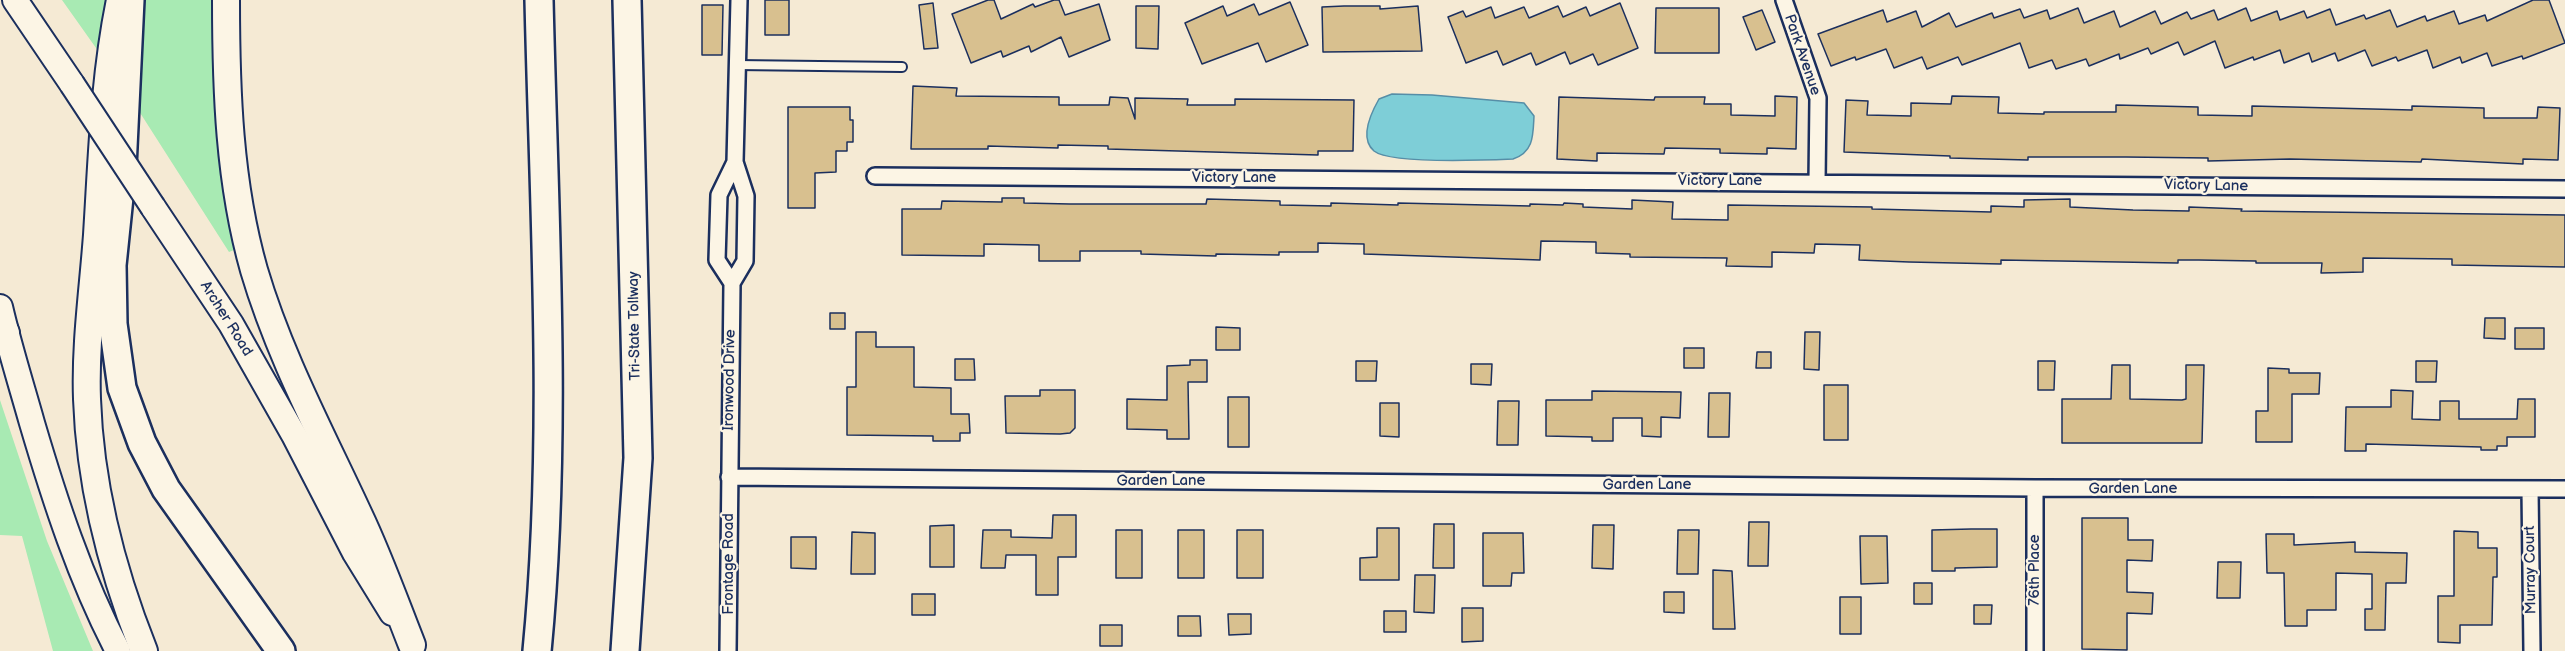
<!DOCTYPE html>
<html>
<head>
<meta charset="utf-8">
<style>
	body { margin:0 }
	canvas { display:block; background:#f5ead4 }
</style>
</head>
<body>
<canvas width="2565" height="651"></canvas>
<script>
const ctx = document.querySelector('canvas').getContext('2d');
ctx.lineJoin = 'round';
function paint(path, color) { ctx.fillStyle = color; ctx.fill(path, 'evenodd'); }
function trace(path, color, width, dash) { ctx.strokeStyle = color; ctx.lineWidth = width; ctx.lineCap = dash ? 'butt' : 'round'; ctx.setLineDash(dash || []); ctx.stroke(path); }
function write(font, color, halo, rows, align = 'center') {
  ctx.font = font + ' "Balsamiq Sans",sans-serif'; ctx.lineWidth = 4.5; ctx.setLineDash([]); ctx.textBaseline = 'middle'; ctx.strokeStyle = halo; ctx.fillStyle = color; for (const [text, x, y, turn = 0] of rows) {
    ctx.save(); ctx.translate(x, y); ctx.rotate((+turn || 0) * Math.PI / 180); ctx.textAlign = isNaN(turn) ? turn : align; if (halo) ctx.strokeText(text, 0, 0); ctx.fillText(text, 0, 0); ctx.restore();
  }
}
const green = new Path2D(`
	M62 0H106L101 55Z
	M144 0H214L239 248 229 252 137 108Z
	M0 400 47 541 93 651H53L22 536 0 535Z`);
const water = new Path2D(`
	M1392 94 1432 95 1524 103 1534 116C1533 135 1534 152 1513 159 1489 160 1390 164 1374 151 1359 138 1371 113 1379 99Z`);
const building = new Path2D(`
	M765 0H789V35H765Z
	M988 0H994L1001 19 1033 4 1035 7 1054 0H1059L1065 15 1099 4 1110 40 1069 57 1061 37 1031 52 1029 46 1003 57 1001 51 971 63 952 14Z
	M2533 0H2549L2565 43 2523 59 2522 56 2492 66 2487 53 2462 63 2460 57 2433 68 2427 50 2398 61 2396 57 2372 66 2365 50 2338 61 2335 53 2312 62 2309 53 2284 63 2280 50 2254 60 2253 57 2225 68 2215 41 2184 55 2178 42 2151 54 2148 48 2120 59 2119 54 2089 66 2086 59 2056 69 2052 60 2029 68 2020 43 1962 65 1958 57 1927 69 1922 57 1894 68 1886 49 1856 60 1855 57 1831 66 1818 34 1883 10 1887 22 1916 11 1922 27 1949 13 1956 27 1992 13 1994 18 2020 9 2024 18 2047 10 2050 19 2078 8 2084 23 2114 11 2120 27 2155 11 2161 24 2187 12 2191 19 2214 10 2218 20 2246 8 2251 21 2277 11 2280 20 2304 11 2307 18 2330 9 2336 25 2364 15 2366 19 2390 10 2397 27 2425 16 2427 21 2454 11 2459 24 2485 15 2487 21Z
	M1290 2 1308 45 1266 62 1258 43 1202 64 1185 23 1223 6 1227 16 1254 4 1259 15Z
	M933 3 938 48 924 49 919 5Z
	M1620 3 1638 48 1598 65 1593 54 1570 64 1565 52 1536 65 1531 53 1503 65 1497 51 1466 63 1448 17 1463 11 1466 17 1491 7 1495 18 1524 7 1529 18 1558 6 1563 17 1586 7 1590 16Z
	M702 5H723L722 55H702Z
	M1136 6H1159L1158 49 1136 48Z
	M1344 6H1380V9L1418 6 1422 51 1323 52 1322 7Z
	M1656 8H1719V53H1655Z
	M1762 10 1775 42 1756 50 1743 17Z
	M913 86 957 88 956 96 1059 97V105H1109L1110 97 1128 98 1135 119V98L1188 99 1187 105H1235V99L1354 100 1353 151H1318V155L1108 149V146L1058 145V148L988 146V149H911Z
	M1775 96 1797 97 1796 149 1767 148V154L1720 153V149L1665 148 1664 154 1597 153V161L1557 159 1559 97 1654 100 1655 97H1705L1704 104H1731V115L1775 116Z
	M1952 96 1999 97 1998 113 2044 114V112H2116V105L2198 107V115L2252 116V106L2412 110V106L2484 108V118H2537L2538 107 2560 108 2558 160 2523 159V164L2422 159 2421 162 2290 159 2208 161V158L2126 157H2028V160L1950 158V156L1844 152 1846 100 1868 101 1867 115 1911 116V103L1951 104Z
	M788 107H850V120H853V142H847V151H836V172L815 173V208H788Z
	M1002 198H1024V203L1070 204H1206L1207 199 1280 201V205L1331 206V203L1398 205V203L1530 206V204L1563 205 1564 203 1583 204V207L1632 209V200L1673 202 1672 219 1728 220V205L1872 207V209L1991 212V206L2024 207V200L2070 199V207L2133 210 2189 211V207L2242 209 2241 211 2565 215V267L2452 265V259L2363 258V272L2321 273 2322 263H2256V261L2199 260H2178V263L2001 260V264L1909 262 1859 260 1860 245 1815 244 1814 253 1772 252V267L1726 266 1727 258 1630 257V254L1596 253V242L1541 241 1540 260 1364 254V244L1318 243V252H1279V255L1216 254V256L1141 254V251H1080V261H1039V245L984 244V256L902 255V209H941L942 201 1002 202Z
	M830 313H845V329H830Z
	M2485 318H2505V339L2484 338Z
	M1216 327 1240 328V350H1216Z
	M2515 328H2544V349H2515Z
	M856 332H876V347H914V387L951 388V414H969L970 433H960V441H933V436L847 435V387H856Z
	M1805 332H1820L1819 370 1804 369Z
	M1684 348H1704V368H1684Z
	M1757 352H1771V368H1756Z
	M955 359H974L975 380H955Z
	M1190 360H1207V382H1188L1189 439H1167V430L1127 429V399L1167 400V366L1190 365Z
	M1356 361H1377L1376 381H1356Z
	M2038 361H2055L2054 390H2038Z
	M2416 361H2437L2436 382H2416Z
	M1471 364H1492L1491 385 1471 384Z
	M2112 365H2130V399L2182 400 2186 399V365H2204L2202 443H2062V399H2111Z
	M2268 368 2289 369V373H2320L2319 394H2292V442H2256V411H2268Z
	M1824 385H1848V440H1824Z
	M1040 390H1075V428L1070 433 1060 434 1006 433 1005 396H1040Z
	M2391 390 2413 391 2412 419 2440 420V401H2459V419H2517L2518 399H2535V437H2507V446H2497V450H2481V447L2366 444V451H2345L2346 407H2391Z
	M1592 391 1681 392 1680 418 1661 417V437L1642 436V418H1613V441H1592V437L1546 436V400H1592Z
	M1709 393H1730L1729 437H1708Z
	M1228 397H1249V447H1228Z
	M1498 401H1519L1518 445H1497Z
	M1380 403H1399V437L1380 436Z
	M1053 515H1076V557H1058V595H1036V555H1006L1005 568H981L983 530H1011V537L1052 538Z
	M2082 518H2128V540H2153L2152 561 2127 560V592L2153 593 2152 614 2127 613V650L2082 649Z
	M1749 522H1769L1768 566H1748Z
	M1434 524H1454V568H1433Z
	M954 525V567H930V526Z
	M1593 525H1614L1613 569 1592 568Z
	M1377 528H1399V580H1360V558L1377 557Z
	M1971 529H1997V567L1955 568V571H1932V530Z
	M1116 530H1142V578H1116Z
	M1178 530H1204V578H1178Z
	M1237 530H1263V578H1237Z
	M1678 530H1699L1698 574H1677Z
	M2454 531 2478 532V548H2497V577H2493L2492 625H2460V643L2438 642V596H2454Z
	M852 532 875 533V574H851Z
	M1483 533H1523L1524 573H1512L1511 586H1483Z
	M2266 534H2294V545L2355 542V552L2407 553 2406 583H2386L2385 630H2365V609H2372V574L2336 573V610H2307V626H2285L2284 573H2267Z
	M1860 536H1887L1888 583 1861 584Z
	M791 537H816V569L791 568Z
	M2218 562H2241L2240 598H2217Z
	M1713 570 1732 571 1735 629H1713Z
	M1415 575H1435L1434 613 1414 612Z
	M1914 583H1932V604H1914Z
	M1664 592H1684V613L1664 612Z
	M912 594H935V615H912Z
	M1840 597H1861V634H1840Z
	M1974 605H1992L1991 624H1974Z
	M1462 608H1483V641L1462 642Z
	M1384 611H1406V632H1384Z
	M1228 614H1251V634L1229 635Z
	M1178 616H1200L1201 636H1178Z
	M1100 625H1122V646H1100Z`);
const service = new Path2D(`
	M737 65 902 67`);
const minor = new Path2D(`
	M1784 0 1818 98 1817 182
	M875 176 2565 189
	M732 283 717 260 719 195 735 162
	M729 477 2035 488 2565 489
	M2530 489 2532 651
	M728 651 732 283 745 261 746 196 735 162 739 0
	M2035 651V488`);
const primary = new Path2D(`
	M15 0 72 84
	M153 207 231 324 294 435 355 553 392 613
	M0 307C9 346 21 384 32 423 55 501 80 578 118 651`);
const trunk = new Path2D(`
	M120 0C104 78 102 156 97 235 93 290 85 344 87 399 90 486 112 571 144 651
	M226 0C226 90 229 182 254 270 279 355 322 435 359 515 379 557 395 602 412 645
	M0 320 6 333`);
const motorway = new Path2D(`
	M130 0 122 168 112 265 113 324 122 388 142 443 166 489 281 651
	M537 651C558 435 544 217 539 0
	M625 651 638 458 627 0`);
const primaryBridge = new Path2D(`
	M72 84 153 207`);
const streetNames = [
	["Park Avenue",1802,55,71],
	["Victory Lane",1234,178],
	["Victory Lane",1720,181],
	["Victory Lane",2206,186,1],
	["Archer Road",226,319,58],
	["Tri-State Tollway",635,326,-91],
	["Ironwood Drive",730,380,-89],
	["Garden Lane",1161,481],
	["Garden Lane",1647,485],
	["Garden Lane",2133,489],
	["Frontage Road",729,564,-90],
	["76th Place",2035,570,-90],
	["Murray Court",2531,570,-91]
];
paint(green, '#a8eab3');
paint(water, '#7eced7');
trace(water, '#568ea7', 1.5);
paint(building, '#d8c08f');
trace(building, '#1b2f5e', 1.5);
trace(service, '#1b2f5e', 12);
trace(minor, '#1b2f5e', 20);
trace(primary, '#1b2f5e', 28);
trace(trunk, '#1b2f5e', 30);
trace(motorway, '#1b2f5e', 32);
trace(service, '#fcf5e5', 8);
trace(minor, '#fcf5e5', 15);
trace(primary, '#fcf5e5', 24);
trace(trunk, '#fcf5e5', 26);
trace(motorway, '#fcf5e5', 27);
trace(primaryBridge, '#1b2f5e', 28, []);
trace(primaryBridge, '#fcf5e5', 24);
write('15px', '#1b2f5e', '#fcf5e5', streetNames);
</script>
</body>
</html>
